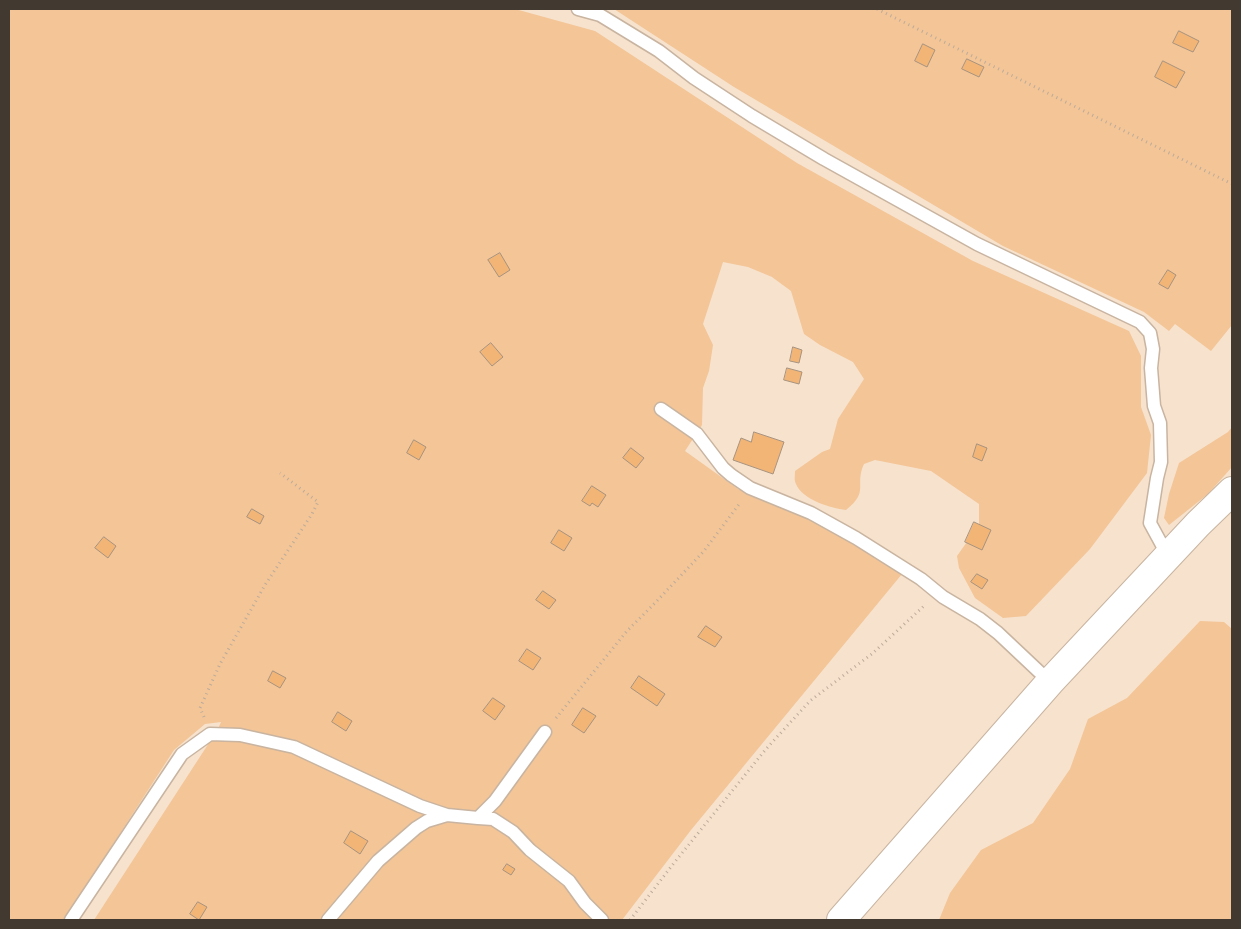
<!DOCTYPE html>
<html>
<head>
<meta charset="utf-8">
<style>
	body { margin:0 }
	#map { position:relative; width:1241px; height:929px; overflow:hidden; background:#f7e2cd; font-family:"Sofia Sans Condensed",sans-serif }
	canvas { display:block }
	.frame { position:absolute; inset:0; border:10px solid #423a31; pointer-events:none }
</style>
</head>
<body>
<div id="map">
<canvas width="1241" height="929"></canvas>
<div class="frame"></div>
</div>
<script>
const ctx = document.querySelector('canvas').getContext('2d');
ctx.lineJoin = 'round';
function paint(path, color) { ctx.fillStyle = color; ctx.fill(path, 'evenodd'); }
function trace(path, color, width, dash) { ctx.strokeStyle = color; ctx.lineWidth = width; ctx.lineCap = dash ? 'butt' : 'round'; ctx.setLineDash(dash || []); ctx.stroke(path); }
const green = new Path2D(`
	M9 9H515L595 31 797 163 973 261 1129 331 1141 356V407L1151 435 1147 473 1090 549 1026 616 1003 618 975 598 959 568 957 556 979 525V504L931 471 875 460 864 464C854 485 870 491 846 510 830 508 803 500 796 484 794 480 795 476 795 471L822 452 830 449 838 419 864 379 853 362 820 345 804 334 791 291 772 277 748 267 723 262 703 324 713 345 709 371 703 388 702 425 685 451 738 489 809 517 902 574 691 830 622 920H94L218 729 221 722 205 724 174 750 64 920H9Z
	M614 9H1232V325L1211 351 1175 324 1169 331 1144 312 1003 246 734 87Z
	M1232 427V467L1208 494 1169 525 1164 518 1169 494 1179 463 1228 432Z
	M1200 621 1224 622 1232 629V920H939L950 893 981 850 1033 823 1070 769 1088 719 1127 698Z`);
const building = new Path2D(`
	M1179 31 1199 41 1193 52 1173 43Z
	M923 44 935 50 927 67 915 61Z
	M967 59 984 67 979 77 962 69Z
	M1163 61 1185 72 1176 88 1155 77Z
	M500 253 510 270 499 277 488 260Z
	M1168 270 1176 275 1168 289 1159 284Z
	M491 343 503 357 492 366 480 352Z
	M793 347 802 350 799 363 790 361Z
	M787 368 802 372 799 384 784 380Z
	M754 432 784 442 773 474 733 460 741 438 751 442Z
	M414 440 426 447 419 460 407 453Z
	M977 444 987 448 982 461 973 457Z
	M631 448 644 458 636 468 623 458Z
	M592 486 606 495 598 507 592 503 590 506 582 501Z
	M252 509 264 516 260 524 247 517Z
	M974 522 991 530 982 550 965 542Z
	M559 530 572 538 564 551 551 543Z
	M104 537 116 546 108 558 95 548Z
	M977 574 988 580 982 589 971 582Z
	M543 591 556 600 549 609 536 600Z
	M706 626 722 637 715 647 698 637Z
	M527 649 541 658 533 670 519 661Z
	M273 671 286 678 280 688 268 681Z
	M639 676 665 694 657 706 631 688Z
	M493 698 505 706 495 720 483 711Z
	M583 708 596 716 584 733 572 725Z
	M338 712 352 721 346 731 332 722Z
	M351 831 368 841 360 854 344 843Z
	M507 864 515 869 511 875 503 870Z
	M198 902 207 907 199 920 190 914Z`);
const path = new Path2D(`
	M877 9 1232 184
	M204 717 200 708 220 664 265 585 312 514 318 502 280 473
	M556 718 627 631 655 603 704 551 740 503
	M630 920 674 863 766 749 810 701 873 653 925 605`);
const service = new Path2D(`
	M578 9 600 15 659 51 694 78 752 116 824 159 977 244 1140 322 1150 333 1153 349 1151 368 1154 406 1160 423 1161 462 1157 478 1150 523 1168 556
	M661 409 697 434 723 468 731 475 750 488 811 513 856 538 921 579 943 597 980 619 998 633 1050 682
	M478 818 493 819 513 832 530 850 569 881 585 903 602 920
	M71 920 182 754 210 734 240 735 294 747 420 806 447 815 478 818 495 801 545 732
	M328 920 378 861 416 828 427 821 447 815`);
const tertiary = new Path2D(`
	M841 920 1050 682 1198 524 1232 491`);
paint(green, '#f3c597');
paint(building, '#f2b576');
trace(building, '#a79380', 1);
trace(service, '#c8b4a0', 15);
trace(tertiary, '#c8b4a0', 30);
trace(path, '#bcab9a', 3, [1, 4]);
trace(service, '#fff', 12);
trace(tertiary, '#fff', 28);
</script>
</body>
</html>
